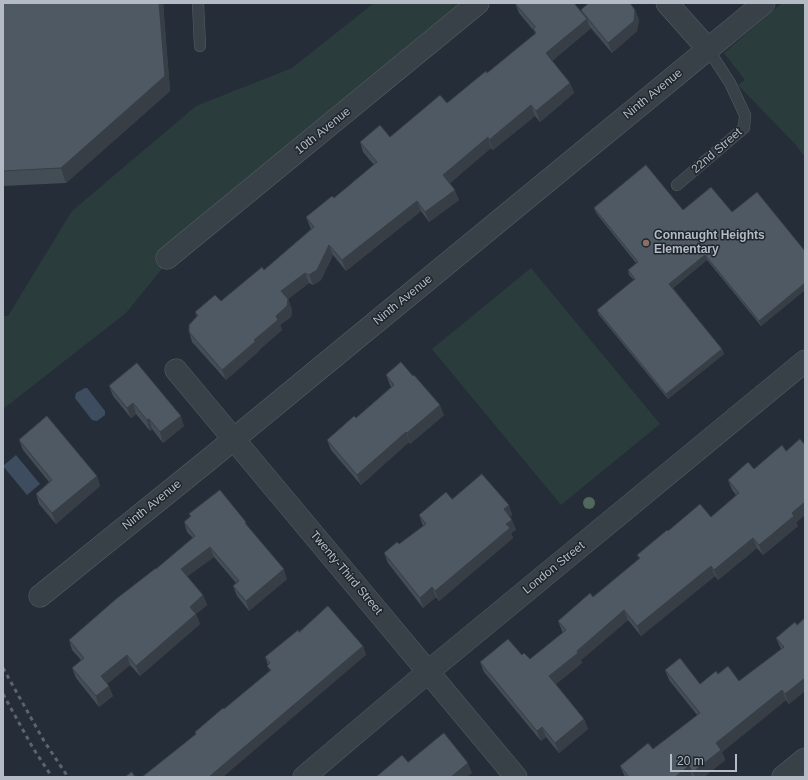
<!DOCTYPE html>
<html>
<head>
<meta charset="utf-8">
<style>
	body { margin:0 }
	#map { position:relative; width:808px; height:780px; overflow:hidden; background:#252e38; font-family:Helvetica,sans-serif }
	canvas { display:block }
	.frame { position:absolute; inset:0; border:4px solid #b4bbc4; pointer-events:none }
	.scale { position:absolute; left:670px; top:754px; width:67px; height:18px; box-sizing:border-box; border:2px solid #b4bbc4; border-top:0; padding-left:5px; font-size:12px; line-height:14px; white-space:nowrap; color:#b4bbc4; -webkit-text-stroke:3px #1e252d; paint-order:stroke }
</style>
</head>
<body>
<div id="map">
<canvas width="808" height="780"></canvas>
<div class="frame"></div>
<div class="scale">20 m</div>
</div>
<script>
const ctx = document.querySelector('canvas').getContext('2d');
ctx.lineJoin = 'round';
function paint(path, color) { ctx.fillStyle = color; ctx.fill(path, 'evenodd'); }
function trace(path, color, width, dash) { ctx.strokeStyle = color; ctx.lineWidth = width; ctx.lineCap = dash ? 'butt' : 'round'; ctx.setLineDash(dash || []); ctx.stroke(path); }
function write(font, color, halo, rows, align = 'center') {
  ctx.font = font + ' Helvetica,sans-serif'; ctx.lineWidth = 3; ctx.setLineDash([]); ctx.textBaseline = 'middle'; ctx.strokeStyle = halo; ctx.fillStyle = color; for (const [text, x, y, turn = 0] of rows) {
    ctx.save(); ctx.translate(x, y); ctx.rotate((+turn || 0) * Math.PI / 180); ctx.textAlign = isNaN(turn) ? turn : align; if (halo) ctx.strokeText(text, 0, 0); ctx.fillText(text, 0, 0); ctx.restore();
  }
}
const green = new Path2D(`
	M374 3H471L199 223 126 313 3 409V316H8L72 211 196 106 292 68Z
	M782 3H805V157L795 144 738 85 745 80 724 53Z
	M531 268 660 424 561 505 432 349Z`);
const water = new Path2D(`
	M85 388H87L105 411V415L97 421 92 420 75 398 76 393Z
	M16 455 40 484 27 495 3 466Z`);
const service = new Path2D(`
	M198 3 200 46
	M677 185 744 128 745 115 730 83 708 49`);
const minor = new Path2D(`
	M667 3 708 49
	M167 258 478 3
	M176 370 516 777
	M40 596 212 457 764 3
	M304 777 429 671 805 361
	M783 777 805 759`);
const rail = new Path2D(`
	M3 668 44 741 68 777
	M3 694 33 748 52 777`);
const trees = [
	[589,503]
];
const wall = new Path2D(`
	M3 3H163L170 91 66 183 3 186Z
	M515 3 582 13 581 10H635L639 20 637 31 612 53 589 26 590 29 552 61 570 83 574 93 540 122 535 116 493 150 491 148 450 183 459 200 429 222 421 211 346 271 333 255 321 280 313 285 309 283 288 299 292 310 291 317 280 325 282 330 259 350V351L226 380 192 342 189 332 197 317 195 312 221 301 264 270 311 229 310 227 306 217 334 198 374 165 363 152 360 142 390 137 447 103 487 73 535 34 534 31 519 13Z
	M594 208 683 210 732 212 805 251V290L761 326 707 260 673 288 722 349 724 354 668 399 599 315 597 310 634 280 629 275 628 270 636 263 596 213Z
	M386 375 444 415 410 444 409 442 361 485 331 450 327 440 356 418 391 387 390 385Z
	M109 386 184 426 163 443 152 429 150 431 136 414 131 418 113 396Z
	M19 440 97 476 100 486 56 524 39 504 36 494 49 482 23 450Z
	M728 480 796 523 798 526 763 555 757 548 718 580 715 576 641 636 628 620 581 660 582 663 556 684 584 719 588 729 559 753 546 737 541 741 484 672 480 662 522 655 530 659 563 633 562 631 558 621 593 597 639 559 637 555 668 531 711 517 736 495 732 490Z
	M452 499 509 505 512 515 510 517 516 530 511 533 513 538 439 601 436 597 423 608 388 563 384 553 399 544 423 526 419 515Z
	M189 514 246 522 247 526 287 579 249 611 237 596 233 586 236 583 214 557 187 576 203 595 207 605 196 614 200 624 140 676 130 665 107 684 113 696 99 707 76 678 72 668 81 660 72 650 69 640 156 569 193 538 187 532 184 522 190 517Z
	M805 618V691L789 704 786 700 722 752 725 760 704 777H693L692 776 691 777H625L620 766 653 749 697 715 669 680 665 670 700 684 718 674 739 681 781 649 776 638 797 625Z
	M299 632 363 646 366 655 196 734 195 732 224 709 270 671 267 666 268 665 265 657Z`);
const shadedWall = new Path2D(`
	M159 3H163L170 91 66 183 61 168Z
	M635 10 639 20 637 31 612 53 608 43Z
	M587 19 590 29 549 63 546 53Z
	M570 83 574 93 540 122 536 111Z
	M531 105 535 116 493 150 489 140Z
	M488 137 491 148 447 185 443 175Z
	M455 190 459 200 429 222 425 212Z
	M417 201 421 211 346 271 342 260Z
	M329 245 333 255 321 280 313 285 309 275Z
	M705 255 707 260 671 289 669 284Z
	M305 273 309 283 285 301 281 291Z
	M805 283V290L761 326 759 321Z
	M288 299 292 310 291 317 280 325 282 330 259 350V351L226 380 222 370 254 340 276 316Z
	M722 349 724 354 668 399 666 394Z
	M133 403 136 414 131 418 127 408Z
	M440 405 444 415 410 444 407 433Z
	M181 416 184 426 163 443 160 432Z
	M149 419 152 429 150 431 147 420Z
	M406 432 409 442 361 485 357 475Z
	M97 476 100 486 56 524 52 513Z
	M805 502V515L796 523 798 526 763 555 759 545 792 513Z
	M509 505 512 515 507 519 504 509Z
	M512 520 516 530 511 533 513 538 439 601 435 591 506 524Z
	M753 538 757 548 718 580 714 570Z
	M210 547 214 557 184 579 181 569Z
	M711 566 715 576 641 636 637 626Z
	M284 569 287 579 249 611 246 601Z
	M432 587 436 597 423 608 420 598Z
	M203 595 207 605 196 614 200 624 140 676 136 666 190 607Z
	M624 610 628 620 581 660 582 663 553 686 549 676 577 651Z
	M363 646 366 655 223 777H209Z
	M127 655 130 665 105 686 101 676Z
	M805 678V691L789 704 785 694Z
	M109 686 113 696 99 707 96 696Z
	M782 690 786 700 722 752 725 760 704 777H695L693 772 716 743Z
	M584 719 588 729 559 753 555 743Z
	M542 727 546 737 541 741 537 731Z
	M468 763 472 773 467 777H451Z
	M689 766 692 776 691 777H675Z`);
const building = new Path2D(`
	M3 3H159L165 76 61 168 3 171Z
	M515 3H574L587 19 546 53 570 83 536 111 531 105 489 140 488 137 443 175 455 190 425 212 417 201 342 260 329 245 317 270 309 275 305 273 281 291 288 299 287 306 276 316 278 320 254 340 256 341 222 370 189 332V325L198 315 195 312 215 295 221 301 262 267 264 270 314 227 306 217 332 196 334 198 377 162 360 142 380 125 390 137 440 95 447 103 486 71 487 73 536 33 533 28 535 27Z
	M589 3H630L635 10 634 21 608 43 581 10Z
	M646 165 683 210 711 187 732 212 757 192 805 251V283L759 321 705 255 669 284 722 349 666 394 597 310 635 279 628 270 638 262 594 208Z
	M401 362 413 376 414 375 440 405 407 433 406 432 357 475 327 440 354 416 356 418 394 385 386 375Z
	M137 363 181 416 160 432 149 419 147 420 133 403 127 408 109 386Z
	M47 416 97 476 52 513 36 494 52 480 19 440Z
	M800 439 805 445V502L792 513 794 516 759 545 753 538 714 570 711 566 637 626 624 610 577 651 578 653 549 676 584 719 555 743 542 727 537 731 480 662 508 639 522 655 524 653 530 659 566 630 558 621 590 593 593 597 640 558 637 555 667 530 668 531 700 504 711 517 739 493 728 480 748 462 754 469 782 445 786 451Z
	M482 474 509 505 504 509 512 520 506 524 510 528 435 591 432 587 420 598 384 553 397 542 399 544 426 524 419 515 446 492 452 499Z
	M220 490 246 522 245 523 284 569 246 601 233 586 239 581 210 547 181 569 203 595 190 607 196 614 136 666 127 655 101 676 109 686 96 696 72 668 84 658 69 640 116 599 156 568V569L195 536 184 522 191 516 189 514Z
	M328 606 363 646 209 777H142L196 734 195 732 223 708 224 709 271 670 267 666 270 663 265 657 298 630 299 632Z
	M805 618V678L785 694 782 690 716 743 721 750 693 772 689 766 675 777H629L620 766 648 743 653 749 700 713 665 670 680 658 700 684 716 671 718 674 728 666 739 681 784 647 776 638 795 622 797 625Z
	M444 733 468 763 451 777H376L402 755 408 762Z
	M132 772 135 777H125Z`);
const markers = [
	[646,243,4,"#8d6e63"]
];
const streetNames = [
	["Ninth Avenue",653,94,-39],
	["10th Avenue",323,131,-39],
	["22nd Street",717,151,-41],
	["Ninth Avenue",403,300,-39],
	["Ninth Avenue",152,505,-39],
	["London Street",554,568,-39],
	["Twenty-Third Street",346,573,50]
];
const poiNames = [
	["Connaught Heights",654,236],
	["Elementary",654,250]
];
paint(green, '#2a3c3b');
paint(water, '#3d4d5f');
trace(service, '#575e66', 12);
trace(minor, '#575e66', 23);
trace(service, '#384048', 11);
trace(minor, '#384048', 22);
trace(rail, '#5b646f', 3, [4, 4]);
ctx.fillStyle = '#51685d';
for (const [x, y] of trees) { ctx.beginPath(); ctx.arc(x, y, 6, 0, 2 * Math.PI); ctx.fill(); }
paint(wall, '#434d55');
paint(shadedWall, '#373e45');
paint(building, '#4e5963');
trace(building, '#373e45', 1);
for (const [x, y, r, color] of markers) { const dot = new Path2D(); dot.arc(x, y, r, 0, 2 * Math.PI); ctx.fillStyle = color; ctx.fill(dot); trace(dot, '#1e252d', 1.5); }
write('12px', '#b4bbc4', '#1e252d', streetNames);
write('bold 12px', '#b4bbc4', '#1e252d', poiNames, 'left');
</script>
</body>
</html>
